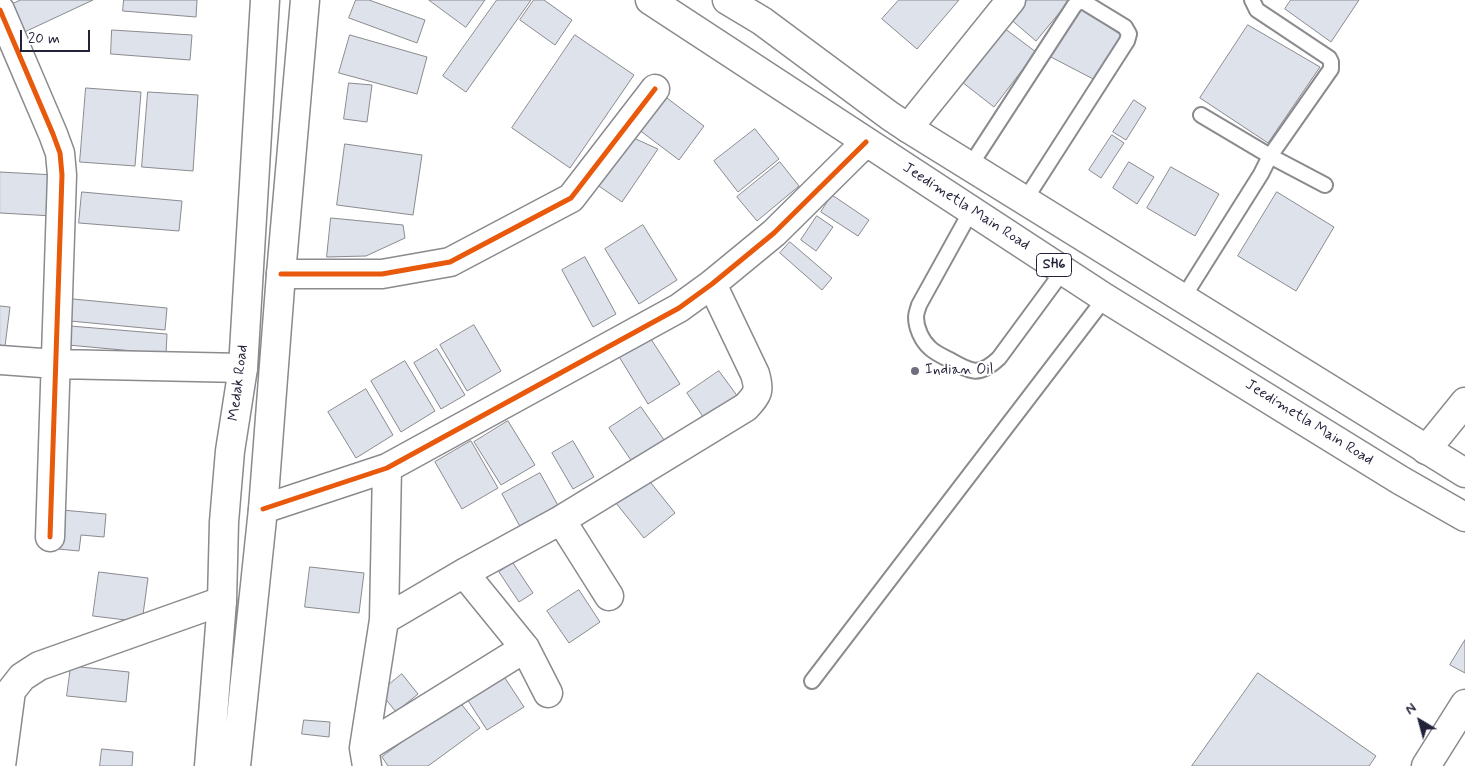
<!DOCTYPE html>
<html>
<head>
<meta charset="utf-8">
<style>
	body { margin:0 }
	#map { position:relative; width:1465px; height:766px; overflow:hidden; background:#fff; font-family:Mynerve,sans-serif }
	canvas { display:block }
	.north { position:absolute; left:1395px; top:696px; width:50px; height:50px; -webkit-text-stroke:4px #fff; paint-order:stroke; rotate:323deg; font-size:14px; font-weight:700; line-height:20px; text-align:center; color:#22223b }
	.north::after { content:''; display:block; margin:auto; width:18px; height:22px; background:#22223b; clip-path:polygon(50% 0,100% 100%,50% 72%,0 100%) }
	.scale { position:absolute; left:20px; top:30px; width:70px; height:22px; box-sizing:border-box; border:2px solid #22223b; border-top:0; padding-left:6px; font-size:15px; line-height:18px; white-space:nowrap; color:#22223b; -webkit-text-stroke:4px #fff; paint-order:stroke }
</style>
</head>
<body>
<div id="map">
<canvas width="1465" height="766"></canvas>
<div class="north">N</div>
<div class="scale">20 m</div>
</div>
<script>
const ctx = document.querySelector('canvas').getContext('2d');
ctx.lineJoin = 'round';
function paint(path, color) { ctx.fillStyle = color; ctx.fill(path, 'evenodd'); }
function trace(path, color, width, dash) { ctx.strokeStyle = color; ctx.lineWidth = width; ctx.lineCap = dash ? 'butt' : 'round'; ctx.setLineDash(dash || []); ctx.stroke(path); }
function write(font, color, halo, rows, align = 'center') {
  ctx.font = font + ' Mynerve,sans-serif'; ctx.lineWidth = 4; ctx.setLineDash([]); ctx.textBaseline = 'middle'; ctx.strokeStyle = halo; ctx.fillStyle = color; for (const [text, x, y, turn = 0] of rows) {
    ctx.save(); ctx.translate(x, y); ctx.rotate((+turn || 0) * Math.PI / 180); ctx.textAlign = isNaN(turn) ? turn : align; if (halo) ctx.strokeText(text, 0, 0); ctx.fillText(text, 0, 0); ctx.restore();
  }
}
const building = new Path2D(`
	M21 0H93L16 36 3 8Z
	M124 0H197L196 17 123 11Z
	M356 0H369L425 20 417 43 349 18Z
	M429 0H485L466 27Z
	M497 0H531L466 92 443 76Z
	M534 0H544L572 20 555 45 520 20Z
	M899 0H959L917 49 882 19Z
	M1023 0H1070L1036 41 1008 17Z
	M1291 0H1359L1331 42 1285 9Z
	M1080 7 1121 35 1097 81 1049 56Z
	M1248 25 1320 67 1268 143 1200 98Z
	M1004 28 1036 52 994 107 962 82Z
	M112 30 192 35 190 60 111 54Z
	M350 35 427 57 417 94 339 73Z
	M575 35 634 75 570 168 512 128Z
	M349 83 372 85 367 122 344 119Z
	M86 88 141 92 135 166 80 162Z
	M655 89 704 126 679 160 630 123Z
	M148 92 198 95 193 171 142 167Z
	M1134 100 1146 108 1126 140 1113 132Z
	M755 129 779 159 738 192 714 161Z
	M1112 135 1124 143 1101 178 1089 170Z
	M629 136 658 149 622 202 593 182Z
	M345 144 422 155 413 215 337 205Z
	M780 162 799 186 757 221 737 197Z
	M1129 162 1154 177 1137 204 1113 188Z
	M1171 167 1219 194 1195 236 1147 208Z
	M0 172 55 175 53 216 0 213Z
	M82 192 182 201 179 231 79 223Z
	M1277 192 1334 227 1296 291 1238 256Z
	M832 195 869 220 858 236 821 212Z
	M817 216 833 227 816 251 801 240Z
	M331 218 403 225 405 238 366 256 327 257Z
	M643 225 677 280 639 304 605 249Z
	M790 242 832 278 822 290 780 253Z
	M585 257 616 314 593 327 562 270Z
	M73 299 167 308 165 330 70 321Z
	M0 306 10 307 5 346 0 345Z
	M474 325 501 371 467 391 440 345Z
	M70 326 167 334 166 354 68 345Z
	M649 336 680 384 648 404 618 355Z
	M437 349 465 395 441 409 414 363Z
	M405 361 435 411 401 432 371 381Z
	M719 371 741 401 708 424 687 393Z
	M366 389 393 435 356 458 328 412Z
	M641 407 667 444 635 466 609 428Z
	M508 421 535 465 501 485 474 442Z
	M471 441 498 488 462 509 435 462Z
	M573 441 594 477 573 489 552 453Z
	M540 473 560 509 522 530 502 494Z
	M647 478 675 513 644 538 616 503Z
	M62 510 106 514 104 537 81 535 79 551 58 549Z
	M513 563 533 593 519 602 499 572Z
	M310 567 364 573 359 613 305 607Z
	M99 572 148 578 142 622 93 616Z
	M579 590 600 622 569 643 547 611Z
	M1465 640V673L1450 665Z
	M71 666 129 672 126 702 67 696Z
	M1258 673 1376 756 1369 766H1192Z
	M402 674 418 694 396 712 380 692Z
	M503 675 524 707 487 730 467 699Z
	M459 701 480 728 428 766H388L382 757Z
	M304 720 330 722 329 737 302 734Z
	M102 749 133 752 132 766H100Z`);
const lane = new Path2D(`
	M1252 0 1257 10 1329 58 1331 62V69L1270 156 1325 185
	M970 166 1074 6 1078 2H1084L1125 27 1129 34 1127 41 1025 200
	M971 211 919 305C918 309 916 313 916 317 916 328 922 341 930 348 935 353 944 357 950 360 971 372 979 377 999 358L1063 271
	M1183 298 1261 174 1270 156 1201 115
	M812 681 1105 298`);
const street = new Path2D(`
	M0 10 53 134 60 153 62 175 50 537
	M908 128 1011 0
	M281 274H382L450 262 571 198 655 89
	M0 360 56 364 243 368
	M1426 450 1465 402
	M263 509 387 468 679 308 712 284 774 233 866 142
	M561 520 609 596
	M464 573 525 648 548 693
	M384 620 464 573 561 520 746 407C758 394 760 391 755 374L712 284
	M364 748 525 648
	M1 766 11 691 22 677 39 666 222 601
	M367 766 364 748 384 620 387 468
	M1426 766 1465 704`);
const primary = new Path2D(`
	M650 0 1105 298 1400 480 1465 517
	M727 0 762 21 890 116 908 128 1465 473
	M209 766 222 601 224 522 230 451 243 368 265 0
	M236 766 263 509 281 274 305 0`);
const cycleway = new Path2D(`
	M0 10 53 134 60 153 62 175 50 537
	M281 274H382L450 262 571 198 655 89
	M263 509 387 468 679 308 712 284 774 233 866 142`);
const markers = [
	[915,371,5,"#6f6f80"]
];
const shields = [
	[1054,265,35]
];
const shieldNames = [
	["SH6",1054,265]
];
const streetNames = [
	["Jeedimetla Main Road",966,207,33],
	["Medak Road",239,383,-83],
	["Jeedimetla Main Road",1309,423,32]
];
const poiNames = [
	["Indian Oil",925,371]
];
paint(building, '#dde2eb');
trace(building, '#8a8a8f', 1);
trace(lane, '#8a8a8f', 18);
trace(street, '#8a8a8f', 31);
trace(primary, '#8a8a8f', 31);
trace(lane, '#fff', 14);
trace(street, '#fff', 28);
trace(primary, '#fff', 28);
trace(cycleway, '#e8590c', 5);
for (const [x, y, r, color] of markers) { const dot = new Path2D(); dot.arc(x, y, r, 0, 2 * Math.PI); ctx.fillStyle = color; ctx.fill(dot); trace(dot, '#fff', 2); }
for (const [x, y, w] of shields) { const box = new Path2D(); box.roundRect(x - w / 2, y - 11.5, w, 23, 4); ctx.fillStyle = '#fff'; ctx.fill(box); trace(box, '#22223b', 1); }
write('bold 14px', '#22223b', null, shieldNames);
write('15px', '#22223b', '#fff', streetNames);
write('15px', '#22223b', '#fff', poiNames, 'left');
</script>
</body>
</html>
